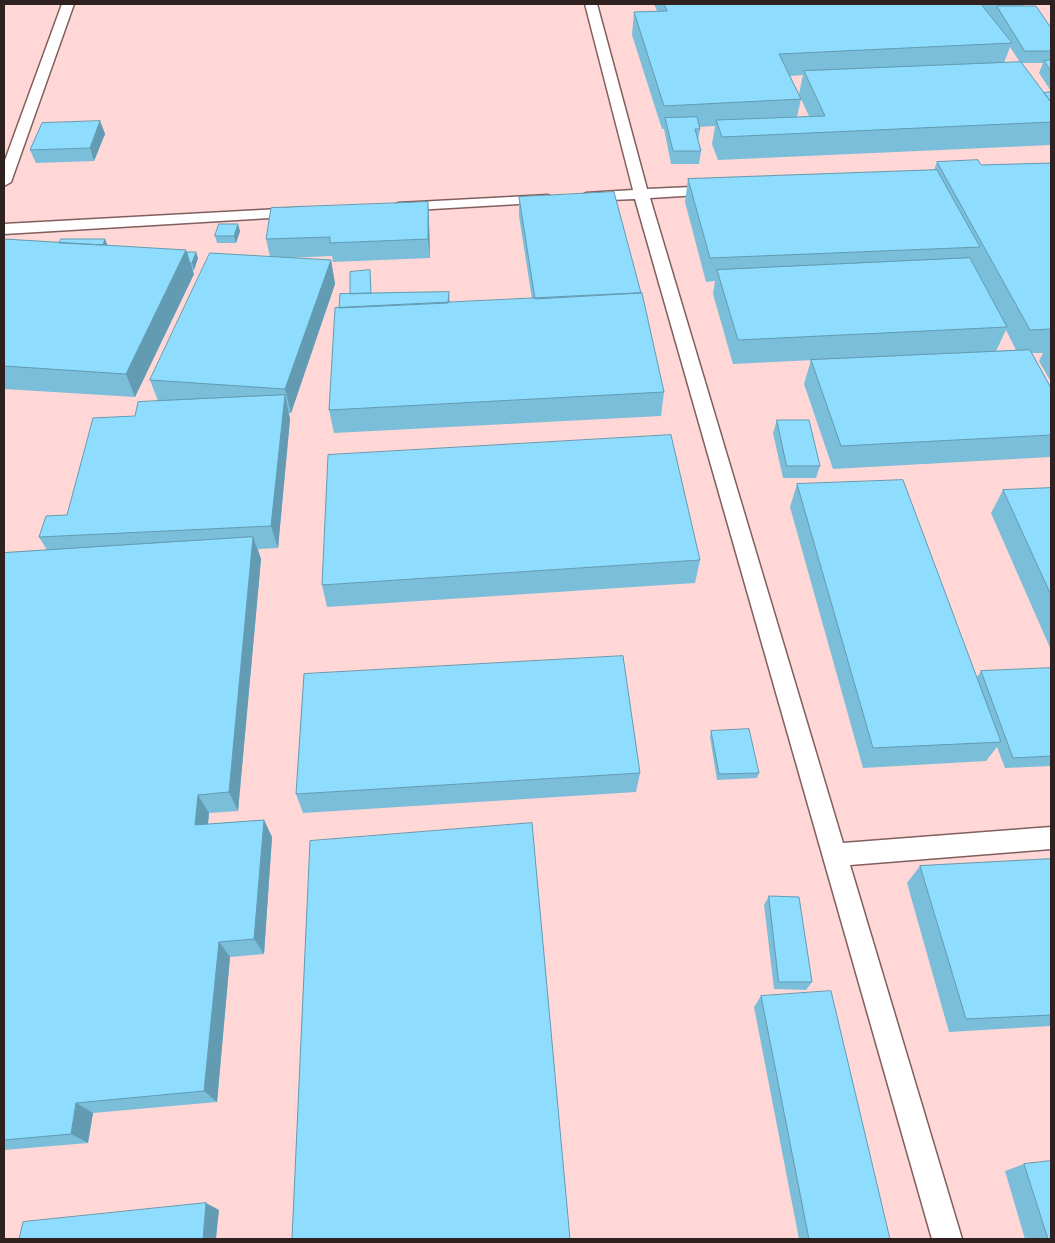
<!DOCTYPE html>
<html>
<head>
<meta charset="utf-8">
<style>
	body { margin:0 }
	#map { position:relative; width:1055px; height:1243px; overflow:hidden; background:#ffe6e5; font-family:Helvetica,sans-serif }
	canvas { display:block }
	.frame { position:absolute; inset:0; border:5px solid #302121; pointer-events:none }
</style>
</head>
<body>
<div id="map">
<canvas width="1055" height="1243"></canvas>
<div class="frame"></div>
</div>
<script>
const ctx = document.querySelector('canvas').getContext('2d');
ctx.lineJoin = 'round';
function paint(path, color) { ctx.fillStyle = color; ctx.fill(path, 'evenodd'); }
function trace(path, color, width, dash) { ctx.strokeStyle = color; ctx.lineWidth = width; ctx.lineCap = dash ? 'butt' : 'round'; ctx.setLineDash(dash || []); ctx.stroke(path); }
const built = new Path2D(`
	M4 4H1051V1239H4Z`);
const lane = new Path2D(`
	M62 4H74L11 182 4 186V163Z
	M585 4H597L647 189 715 186 722 190 715 194 650 198 843 843 1051 827V849L850 865 962 1239H932L635 199 586 201 579 197 586 193 633 190Z
	M548 195 555 199 553 202 398 211 391 207 398 203Z
	M298 208 303 210 306 213 303 216 4 234V224Z`);
const wall = new Path2D(`
	M654 4H1024L1023 6 1051 28V91L1039 73 1043 63H1022L1044 93 1051 92V145L718 160 712 144 715 126 699 127 700 129 698 141 701 151 699 164H671L664 129H662L632 35 634 12 657 11ZM1010 47 1020 62 1004 63ZM803 75 799 94 790 76ZM801 99 809 116 797 117Z
	M100 121 105 134 94 161 36 163 30 150Z
	M937 162 981 165 1051 163V382L1039 361 1043 353H1032L1051 388V457L833 469 804 384 811 360 1016 350 1006 330 996 351 733 364 713 294 715 281 706 282 685 202 688 179 934 170Z
	M519 197 664 392 661 416 334 433 329 410 339 308 370 270 371 293 449 292 450 303 532 299 519 216Z
	M428 202 429 221 430 258 333 262 332 256 286 258 331 260 335 284 291 413H289L290 419 278 548 258 549 261 559 238 811 209 813 208 824 264 820 272 837 264 954 230 957 217 1102 93 1113 88 1143 4 1150V553L47 550 39 537 67 515 135 416 158 401 150 380 270 257 266 239Z
	M240 231 236 243H217L215 236Z
	M4 239 108 246 187 252 198 258 194 270H192L194 274 135 397 4 389Z
	M777 420 820 466 816 478H783L773 433Z
	M797 484 977 677 981 671 1051 669V766L1005 768 997 747 986 761 863 768 790 507Z
	M1051 488V650L991 513 1003 490Z
	M700 560 695 583 327 607 322 585Z
	M711 731 759 773 757 778 717 780 710 737Z
	M640 773 636 792 303 813 296 794Z
	M1051 859V1026L949 1032 907 883 920 866Z
	M769 896 812 982 806 990 774 989 764 905Z
	M761 996 890 1239H799L754 1007Z
	M1024 1164 1051 1239H1025L1005 1171Z`);
const shadedWall = new Path2D(`
	M100 121 105 134 94 161 90 148Z
	M428 202 429 221 430 258 428 239Z
	M238 224 240 231 236 243 234 236Z
	M105 239 108 246 97 258Z
	M186 250 194 274 135 397 126 374Z
	M196 252 198 258 194 270 192 263Z
	M331 260 335 284 291 413 285 389Z
	M285 395 290 419 278 548 271 526Z
	M253 537 261 559 238 811 229 792Z
	M198 795 209 813 206 843 195 825Z
	M264 820 272 837 264 954 254 939Z
	M219 942 230 957 217 1102 204 1091Z
	M76 1103 93 1113 88 1143 71 1134Z
	M206 1203 219 1210 216 1239H203Z`);
const building = new Path2D(`
	M664 4H981L1012 43 779 54 801 99 664 106 634 12 667 11Z
	M997 6H1036L1051 28V51H1025Z
	M1051 60V71L1044 61Z
	M1021 62 1051 102V122L722 137 716 120 825 116 804 71Z
	M1051 92V102L1044 93Z
	M697 117 700 129H695L701 151H673L665 118Z
	M100 121 90 148 30 150 42 123Z
	M978 160 981 165 1051 163V329L1030 330 937 162Z
	M937 170 980 247 710 258 688 179Z
	M614 192 641 293 535 299 519 197Z
	M428 202V239L330 243V237L266 239 271 208Z
	M219 224H238L234 236H215Z
	M4 239 186 250 126 374 4 366Z
	M61 239H105L103 245 59 243Z
	M187 252H196L192 263H190Z
	M210 253 331 260 285 389 150 380Z
	M970 258 1007 327 738 340 717 270Z
	M370 270 371 293 350 294V272Z
	M449 292 448 303 339 308 340 294Z
	M642 293 664 392 329 410 335 308Z
	M1030 350 1051 388V435L841 446 811 360Z
	M285 395 271 526 39 537 46 516 67 515 93 418 135 416 138 402Z
	M777 420H809L820 466H787Z
	M671 435 700 560 322 585 328 455Z
	M903 480 1001 742 873 748 797 484Z
	M1051 488V595L1003 490Z
	M253 537 229 792 198 795 195 825 264 820 254 939 219 942 204 1091 76 1103 71 1134 4 1140V553Z
	M623 656 640 773 296 794 304 674Z
	M1050 668 1051 669V756L1013 758 981 671Z
	M749 729 759 773 719 774 711 731Z
	M532 823 570 1239H292L310 841Z
	M1051 859V1015L966 1019 920 866Z
	M769 896 799 897 812 982H779Z
	M831 991 890 1239H809L761 996Z
	M1051 1161V1239H1048L1024 1164Z
	M206 1203 203 1239H19L23 1222Z`);
paint(built, '#ffd7d6');
trace(lane, '#825f5e', 3);
paint(lane, '#fff');
paint(wall, '#7abeda');
paint(shadedWall, '#639bb2');
paint(building, '#8eddfe');
trace(building, '#639bb2', 1);
</script>
</body>
</html>
